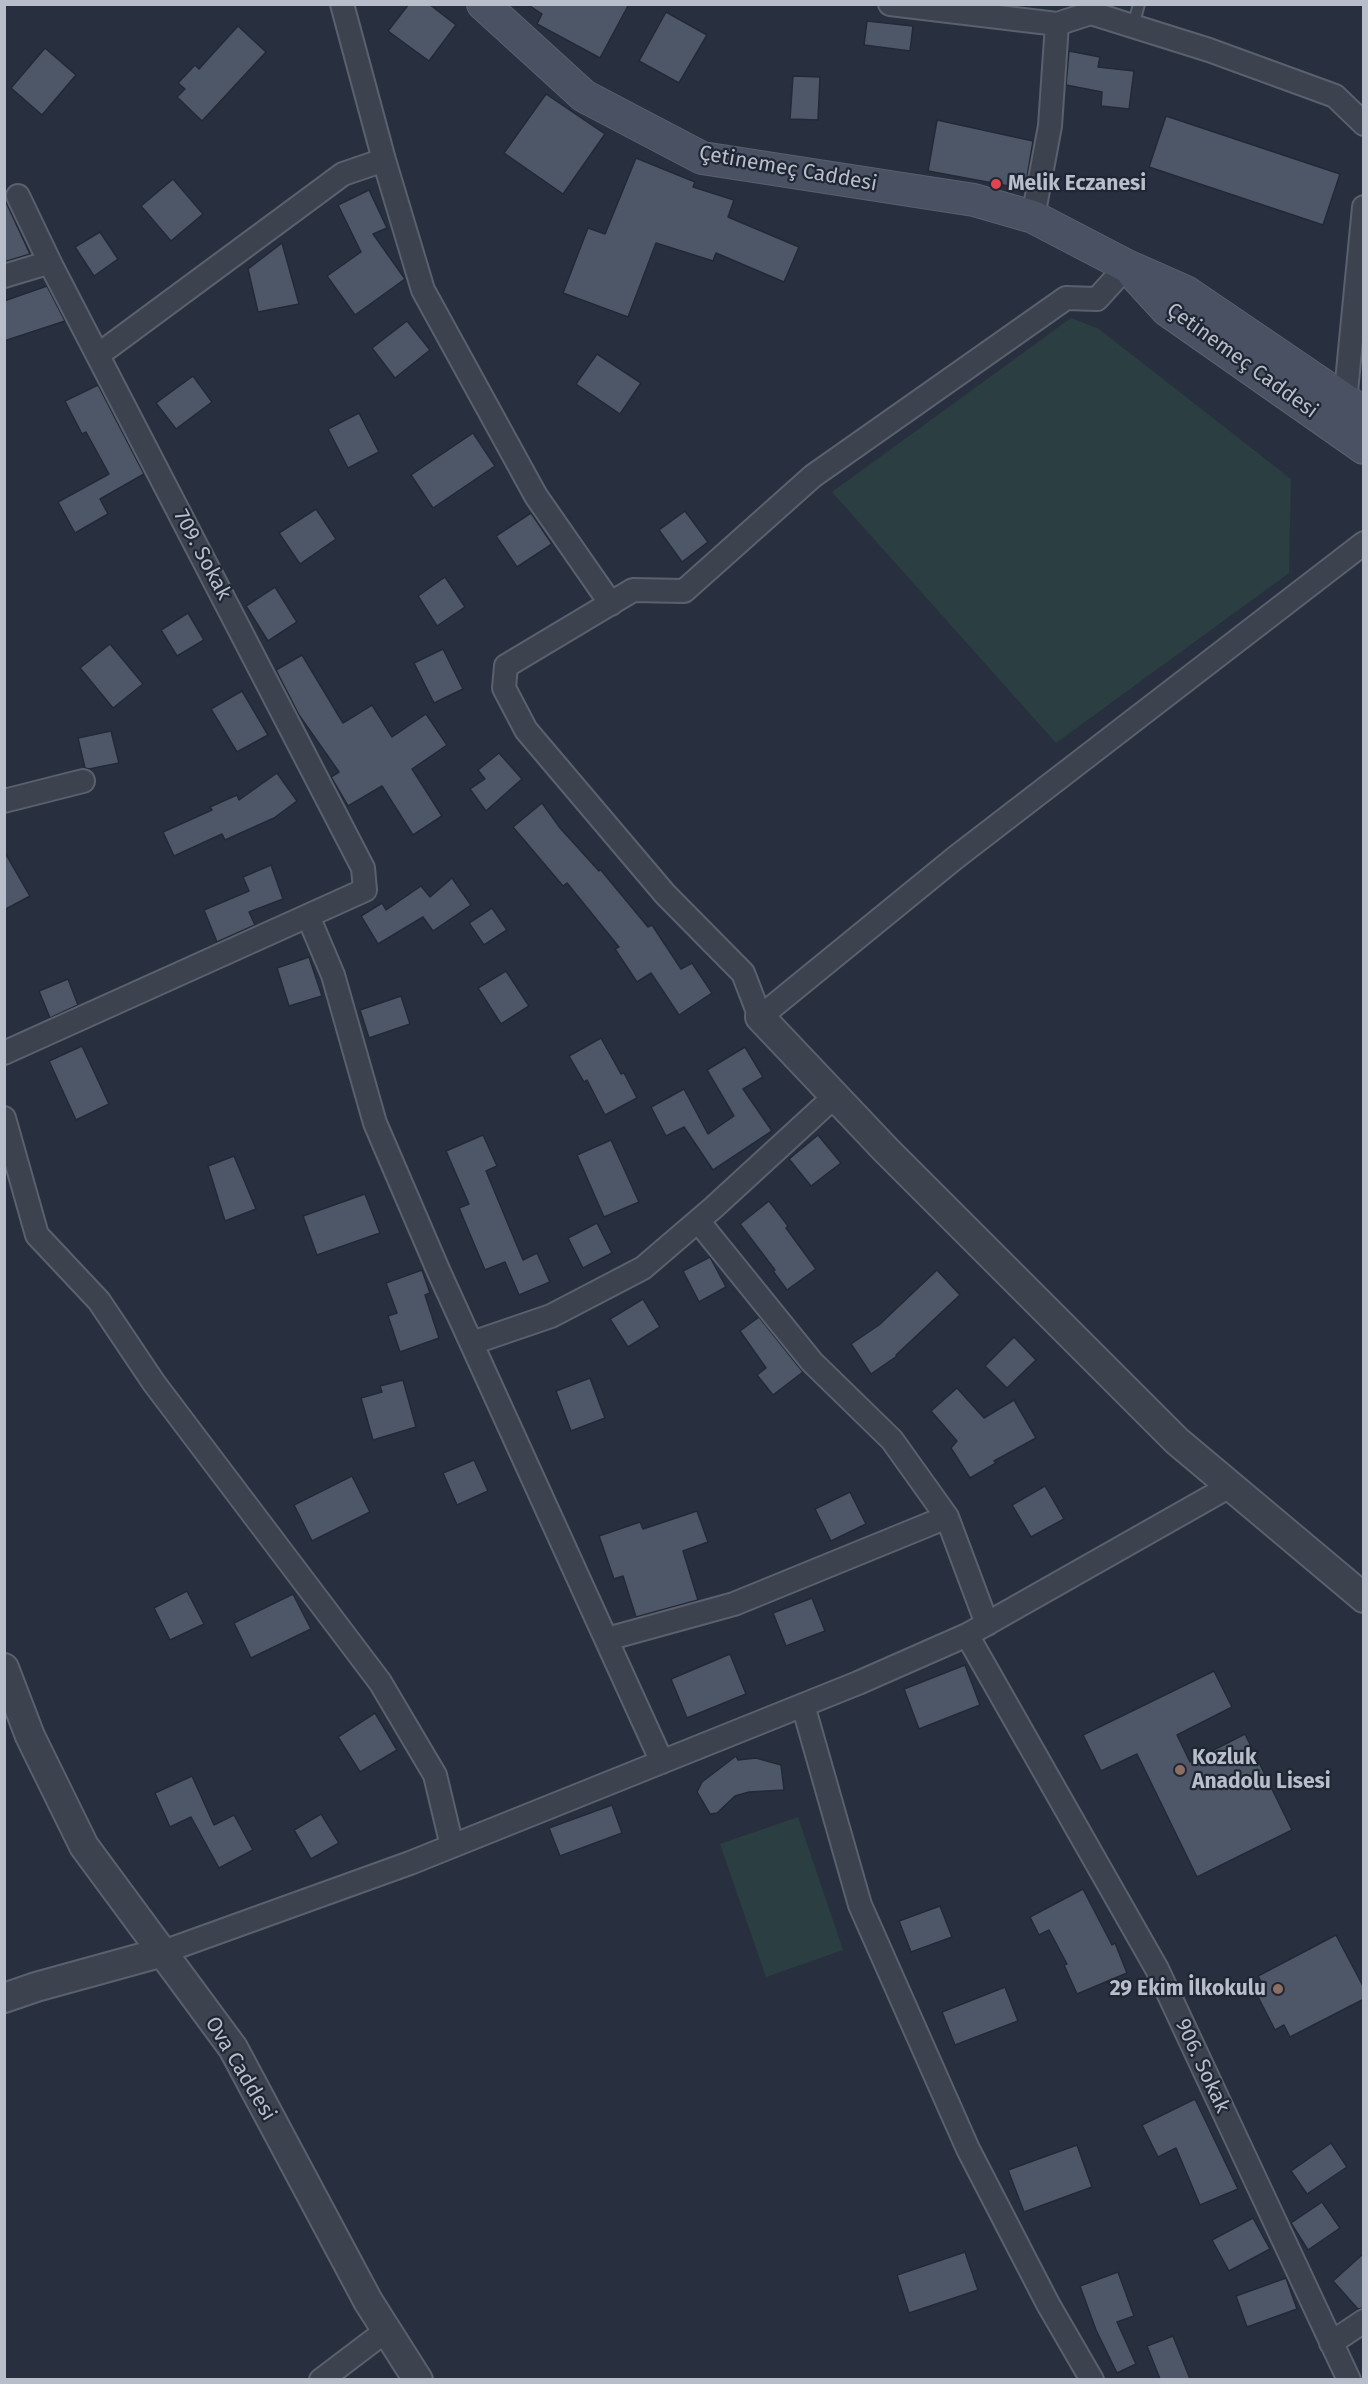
<!DOCTYPE html>
<html>
<head>
<meta charset="utf-8">
<style>
	body { margin:0 }
	#map { position:relative; width:1368px; height:2384px; overflow:hidden; background:#28303f; font-family:"Fira Sans",sans-serif }
	canvas { display:block }
	.frame { position:absolute; inset:0; border:6px solid #b8beca; pointer-events:none }
</style>
</head>
<body>
<div id="map">
<canvas width="1368" height="2384"></canvas>
<div class="frame"></div>
</div>
<script>
const ctx = document.querySelector('canvas').getContext('2d');
ctx.lineJoin = 'round';
function paint(path, color) { ctx.fillStyle = color; ctx.fill(path, 'evenodd'); }
function trace(path, color, width, dash) { ctx.strokeStyle = color; ctx.lineWidth = width; ctx.lineCap = dash ? 'butt' : 'round'; ctx.setLineDash(dash || []); ctx.stroke(path); }
function write(font, color, halo, rows, align = 'center') {
  ctx.font = font + ' "Fira Sans",sans-serif'; ctx.lineWidth = 4.5; ctx.setLineDash([]); ctx.textBaseline = 'middle'; ctx.strokeStyle = halo; ctx.fillStyle = color; for (const [text, x, y, turn = 0] of rows) {
    ctx.save(); ctx.translate(x, y); ctx.rotate((+turn || 0) * Math.PI / 180); ctx.textAlign = isNaN(turn) ? turn : align; if (halo) ctx.strokeText(text, 0, 0); ctx.fillText(text, 0, 0); ctx.restore();
  }
}
const green = new Path2D(`
	M1071 318 1099 329 1291 479 1289 573 1056 743 832 492Z
	M798 1817 843 1950 766 1977 720 1844Z`);
const building = new Path2D(`
	M409 4H429L456 25 429 61 388 31Z
	M527 4H629L600 58 537 24 542 14Z
	M666 12 707 35 679 83 639 61Z
	M867 21 913 26 910 51 864 45Z
	M238 26 266 52 202 121 177 97 185 89 178 83 195 65 199 69Z
	M45 48 76 75 42 115 11 88Z
	M1069 51 1100 57 1098 67 1134 71 1129 109 1101 106 1102 92 1066 85Z
	M793 76 820 77 818 120 790 119Z
	M546 94 605 134 563 194 504 153Z
	M1166 116 1340 174 1323 225 1149 167Z
	M937 120 1033 141 1025 189 928 171Z
	M636 158 695 182 693 187 734 200 728 217 799 247 784 282 716 253 713 261 656 243 628 317 563 293 588 228 605 234Z
	M173 179 203 214 171 241 141 206Z
	M369 190 387 228 373 234 405 279 355 315 327 276 361 252 338 205Z
	M4 192 6 202 30 254 4 262Z
	M100 232 118 259 94 276 75 247Z
	M282 243 299 304 258 312 248 269Z
	M47 286 65 321 4 341V301Z
	M407 321 430 350 395 378 372 348Z
	M597 354 641 383 620 414 576 384Z
	M193 376 212 402 176 429 156 403Z
	M98 385 144 474 100 499 108 514 75 533 58 502 109 474 86 432 82 434 65 401Z
	M359 413 379 452 348 468 328 429Z
	M473 433 495 466 433 508 411 475Z
	M316 509 336 539 300 564 279 533Z
	M685 511 708 542 682 562 659 530Z
	M531 513 552 544 517 567 496 536Z
	M445 577 465 607 437 626 418 596Z
	M275 587 297 622 268 641 246 606Z
	M188 613 204 640 177 656 161 630Z
	M110 644 143 684 113 708 80 668Z
	M443 649 463 689 434 703 414 663Z
	M302 655 343 723 372 705 392 737 426 714 447 745 412 769 442 816 413 835 382 786 348 806 331 777 339 772 299 715 276 670Z
	M242 691 268 735 237 752 211 709Z
	M111 731 119 763 89 769 85 768 78 738Z
	M499 753 522 779 486 811 470 789 485 779 478 770Z
	M277 773 297 801 274 818 225 840 222 834 174 856 163 832 212 810 210 807 237 795 239 800Z
	M542 803 560 828 599 871 600 869 648 927 652 925 681 969 692 963 712 993 679 1015 651 973 637 982 615 949 619 947 567 883 563 886 513 827Z
	M4 851 30 896 4 910Z
	M271 865 283 899 249 912 255 925 217 942 204 910 249 891 243 877Z
	M452 878 471 905 433 931 423 917 378 944 361 916 382 903 386 910 421 886 430 897Z
	M492 908 507 930 484 945 469 923Z
	M309 957 322 996 289 1006 277 968Z
	M506 971 529 1006 501 1024 478 988Z
	M68 979 78 1005 50 1018 39 991Z
	M401 996 410 1024 369 1038 360 1010Z
	M601 1038 621 1074 624 1073 637 1098 605 1115 587 1080 584 1082 569 1056Z
	M82 1046 109 1104 76 1120 49 1061Z
	M745 1047 763 1077 743 1089 772 1131 713 1170 684 1127 666 1136 651 1107 684 1089 708 1134 734 1116 707 1070Z
	M483 1135 497 1166 486 1171 523 1260 537 1253 550 1282 519 1295 505 1262 485 1270 459 1208 469 1204 446 1151Z
	M818 1135 841 1163 811 1186 789 1159Z
	M611 1140 639 1202 604 1217 577 1155Z
	M234 1156 256 1209 225 1221 208 1166Z
	M365 1194 380 1233 317 1255 303 1216Z
	M769 1201 788 1226 786 1228 816 1269 787 1290 773 1271 775 1270 740 1224Z
	M597 1223 612 1253 583 1268 568 1238Z
	M710 1257 726 1287 699 1302 683 1271Z
	M422 1270 430 1293 425 1295 439 1338 400 1352 388 1316 397 1313 386 1283Z
	M937 1270 960 1295 896 1355 897 1356 871 1374 851 1344 879 1325Z
	M643 1299 660 1327 628 1347 610 1319Z
	M759 1317 803 1372 773 1395 757 1375 766 1368 740 1331Z
	M1014 1337 1036 1360 1007 1388 985 1366Z
	M590 1378 605 1418 571 1431 556 1391Z
	M403 1380 416 1427 373 1440 361 1398 382 1392 380 1386Z
	M957 1388 984 1418 1014 1400 1036 1438 994 1461 996 1463 970 1478 951 1448 957 1441 931 1411Z
	M474 1460 488 1491 457 1505 443 1473Z
	M352 1476 370 1512 312 1541 294 1505Z
	M1045 1486 1064 1519 1031 1537 1012 1505Z
	M850 1492 866 1524 831 1541 815 1509Z
	M697 1511 708 1542 683 1551 698 1600 636 1617 623 1576 614 1579 599 1536 640 1522 643 1529Z
	M187 1591 204 1624 170 1640 154 1608Z
	M293 1594 311 1629 251 1658 234 1623Z
	M812 1598 825 1631 786 1646 773 1613Z
	M730 1654 746 1694 687 1718 671 1679Z
	M965 1665 980 1705 919 1729 904 1689Z
	M1214 1671 1232 1707 1177 1735 1190 1762 1245 1734 1292 1830 1197 1877 1137 1754 1101 1771 1083 1735Z
	M375 1713 397 1750 360 1772 338 1737Z
	M736 1756 738 1760 756 1758 781 1765 784 1790 749 1792 735 1796 717 1813 710 1814 697 1792 702 1782Z
	M192 1776 214 1825 234 1815 253 1850 219 1868 191 1817 170 1827 155 1793Z
	M612 1805 622 1833 560 1856 549 1828Z
	M321 1814 339 1843 311 1859 294 1830Z
	M1083 1889 1112 1945 1115 1943 1127 1973 1077 1994 1064 1965 1067 1964 1049 1930 1039 1935 1030 1917Z
	M940 1906 952 1937 911 1952 899 1921Z
	M1336 1935 1364 1988V1999L1290 2037 1284 2025 1275 2030 1255 1991 1264 1987 1258 1976Z
	M1005 1987 1018 2021 955 2045 942 2012Z
	M1195 2099 1238 2189 1200 2205 1176 2148 1158 2157 1142 2125Z
	M1331 2143 1347 2167 1307 2194 1291 2171Z
	M1077 2145 1092 2187 1024 2212 1008 2170Z
	M1322 2202 1340 2228 1308 2250 1291 2223Z
	M1253 2218 1270 2249 1229 2271 1212 2240Z
	M965 2252 978 2290 909 2313 897 2275Z
	M1364 2253V2308L1358 2309 1333 2281Z
	M1118 2272 1134 2316 1117 2322 1136 2364 1117 2373 1096 2330 1080 2286Z
	M1286 2278 1297 2309 1247 2327 1236 2296Z
	M1173 2336 1190 2379H1160L1147 2346Z`);
const service = new Path2D(`
	M1133 26 1139 4`);
const minor = new Path2D(`
	M342 4 384 160 423 290 536 496 611 604
	M890 4 1057 24 1050 126 1033 217
	M1057 24 1091 13 1209 50 1335 96 1364 124
	M18 196 52 267
	M1127 266 1097 299 1066 298 813 476 684 591 633 590 506 666 504 688 526 730 665 894 743 973 760 1017 955 858 1364 543
	M4 276 44 264 52 267 363 868 365 890 4 1053
	M98 355 343 174 384 160
	M1345 402 1364 207
	M4 801 83 781
	M308 916 333 975 375 1123 439 1272 662 1762
	M4 1118 37 1235 99 1301 154 1383 380 1682 435 1775 452 1846
	M698 1221 812 1362 892 1440 947 1517 987 1624
	M472 1343 551 1316 643 1268 713 1208 835 1096
	M967 1635 1157 1969 1349 2380
	M607 1639 734 1604 947 1517
	M803 1705 860 1905 968 2149 1048 2304 1092 2380
	M163 1952 410 1863 858 1683 967 1635 1230 1486
	M1331 2343 1364 2321
	M321 2380 387 2330`);
const tertiary = new Path2D(`
	M760 1017 886 1150 1177 1441 1364 1598
	M4 1668 30 1736 84 1846 233 2048 368 2301 418 2380
	M4 1998 36 1987 163 1952`);
const secondary = new Path2D(`
	M483 4 584 96 702 158 974 200 1033 217 1127 266 1186 292 1364 413
	M1134 274 1167 310 1364 448`);
const markers = [
	[996,184,6,"#e0444e"],
	[1180,1770,6,"#8d6e63"],
	[1278,1989,6,"#8d6e63"]
];
const streetNames = [
	["Çetinemeç Caddesi",788,169,10],
	["Çetinemeç Caddesi",1242,361,36],
	["709. Sokak",202,555,62],
	["906. Sokak",1202,2066,65],
	["Ova Caddesi",240,2069,59]
];
const poiNames = [
	["Melik Eczanesi",1008,184],
	["Kozluk",1192,1758],
	["Anadolu Lisesi",1192,1782],
	["29 Ekim İlkokulu",1266,1989,"right"]
];
paint(green, '#2b3e41');
paint(building, '#4e5768');
trace(building, '#232936', 1.5);
trace(service, '#5a606d', 14);
trace(minor, '#5a606d', 26);
trace(tertiary, '#5a606d', 32);
trace(secondary, '#5a606d', 34);
trace(service, '#3c434f', 10);
trace(minor, '#3c434f', 22);
trace(tertiary, '#3c434f', 28);
trace(secondary, '#4a5162', 32);
for (const [x, y, r, color] of markers) { const dot = new Path2D(); dot.arc(x, y, r, 0, 2 * Math.PI); ctx.fillStyle = color; ctx.fill(dot); trace(dot, '#202734', 2); }
write('21px', '#b8beca', '#202734', streetNames);
write('bold 21px', '#b8beca', '#202734', poiNames, 'left');
</script>
</body>
</html>
